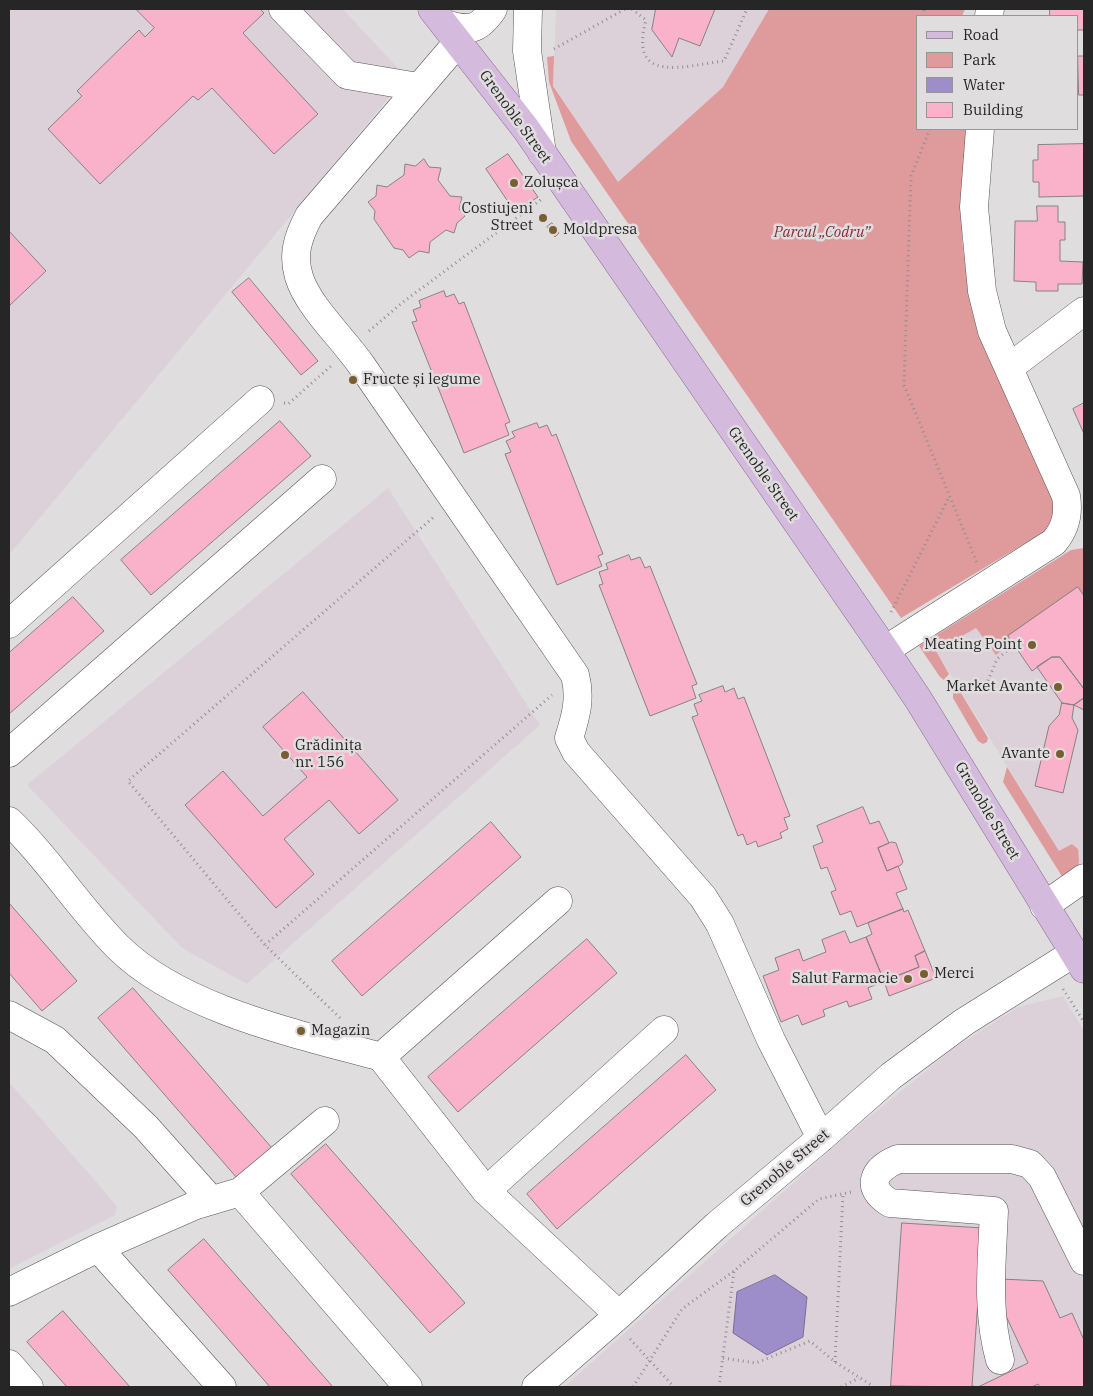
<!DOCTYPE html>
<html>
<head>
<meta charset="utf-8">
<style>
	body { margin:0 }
	#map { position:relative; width:1093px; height:1396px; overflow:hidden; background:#e0dddf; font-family:"IBM Plex Serif",serif }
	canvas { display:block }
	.frame { position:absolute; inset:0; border:10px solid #272626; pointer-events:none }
	.legend { position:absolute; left:916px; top:15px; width:162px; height:115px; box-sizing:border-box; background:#e0dddf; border:1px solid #969495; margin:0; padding:6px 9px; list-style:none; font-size:15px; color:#272626 }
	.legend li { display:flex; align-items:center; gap:10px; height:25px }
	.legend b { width:25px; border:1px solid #969495 }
</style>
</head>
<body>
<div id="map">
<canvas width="1093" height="1396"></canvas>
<div class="frame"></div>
<ul class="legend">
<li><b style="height:6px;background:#d4bbde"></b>Road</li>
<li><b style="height:14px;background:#df9a9b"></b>Park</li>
<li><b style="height:14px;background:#9d8dc9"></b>Water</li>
<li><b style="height:14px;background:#fab2ca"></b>Building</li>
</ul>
</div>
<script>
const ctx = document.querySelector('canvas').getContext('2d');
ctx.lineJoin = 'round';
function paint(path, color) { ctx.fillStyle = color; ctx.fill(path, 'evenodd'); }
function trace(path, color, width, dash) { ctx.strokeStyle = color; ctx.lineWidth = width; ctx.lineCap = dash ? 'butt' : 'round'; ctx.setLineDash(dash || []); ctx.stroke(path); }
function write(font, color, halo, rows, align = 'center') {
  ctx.font = font + ' "IBM Plex Serif",serif'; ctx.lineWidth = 5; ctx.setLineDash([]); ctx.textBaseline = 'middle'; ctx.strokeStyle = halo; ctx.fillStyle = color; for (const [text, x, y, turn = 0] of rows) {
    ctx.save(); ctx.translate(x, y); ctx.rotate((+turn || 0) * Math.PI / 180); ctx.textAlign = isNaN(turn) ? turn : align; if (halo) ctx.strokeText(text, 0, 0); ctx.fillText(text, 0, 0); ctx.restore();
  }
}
const built = new Path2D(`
	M9 9H343L406 77 9 555Z
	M556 9H769L723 87 618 182 553 85Z
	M388 488 540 725 247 984 182 948 27 785Z
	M1084 553V861L1079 865 1078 849 1072 844 1060 852 936 651 976 628 996 655Z
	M1063 996 1084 1031V1387H564L846 1136 954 1048 1018 1007Z
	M9 1082 117 1206 115 1215 9 1269Z`);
const green = new Path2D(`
	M769 9H965L962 16H917V129H967L962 204V239L969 296 982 339 1057 506 1047 530 901 618 571 141 549 82 547 57 554 56 553 86 618 182 723 87Z
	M1084 548V596L1078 588 996 655 976 628 936 651 949 674 944 680 940 677 919 646 1071 550Z
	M957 691 961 693 988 738 987 742 983 744 978 741 953 698V693Z
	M1007 767 1059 851 1072 844 1078 849C1080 868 1080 868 1063 878L1003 782Z`);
const water = new Path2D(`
	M775 1275 807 1297 803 1337 767 1355 733 1333 737 1292Z`);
const building = new Path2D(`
	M136 9H260L264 13 243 33 318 114 274 154 212 88 198 100 193 96 100 184 48 129 82 96 77 91 139 30 145 37 154 28Z
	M656 9H715L700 46 679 38 672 57 652 30Z
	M1050 9H1084V30H1077V16H1050Z
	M1078 56H1084V95H1079Z
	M1084 144V196L1039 197V182H1033V160H1038V145Z
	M508 154 538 197 515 212 486 169Z
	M424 159 429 167 441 168 438 180 450 196 462 197 459 209 465 216 457 223 454 233 446 230 430 242 429 253 419 251 409 258 403 250 394 248 374 219 375 211 368 202 376 196 377 185 387 187 404 175 405 164 415 166Z
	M1037 206H1058V222H1065V240H1060V261L1083 262 1082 284H1058V291H1036V282L1014 281 1015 221H1037Z
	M552 223 559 233 555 237 547 227Z
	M9 231 46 271 9 306Z
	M249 278 318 361 301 375 232 292Z
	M444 291 446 297 454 294 459 304 464 302 510 422 505 424 509 435 464 453 412 322 417 321 413 310 421 307 419 301Z
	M1084 403V434L1073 409Z
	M280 421 311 456 151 595 121 560Z
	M537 423 539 428 547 425 552 436 556 434 603 554 598 556 602 566 557 585 505 454 511 452 506 441 515 437 512 432Z
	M629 555 631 560 640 557 645 568 650 566 697 684 692 686 696 698 650 716 599 585 603 584 599 572 608 569 606 564Z
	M1078 587 1084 596V689L1060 657H1052L1032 671 1008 636Z
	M73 597 104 631 9 714V653Z
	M1052 657H1060L1084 689V698L1074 705 1062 703 1037 667Z
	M723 686 725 692 734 688 738 699 744 697 790 816 784 818 788 829 780 833 782 838 758 847 756 841 747 845 743 834 738 836 692 717 698 715 694 704 702 701 699 695Z
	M303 692 398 800 359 834 329 800 284 839 314 874 276 908 185 805 223 771 263 816 307 777 263 727Z
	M1084 698V710L1074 705Z
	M1062 703 1074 705 1072 718 1078 730 1063 793 1035 786 1049 726 1059 715Z
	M863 807 870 824 879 821 889 843 878 848 887 871 898 866 907 889 896 893 903 909 857 927 851 911 840 915 831 892 836 890 827 867 821 869 813 846 823 842 817 826Z
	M491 822 521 857 362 996 332 961Z
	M892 842 896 843 903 862 901 865 887 871 878 848Z
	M9 903 77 981 42 1011 9 973Z
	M903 909 904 912 908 910 925 951 915 956 919 967 884 981 866 937 872 934 868 923Z
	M845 931 850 943 866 937 884 981 868 988 872 999 849 1007 847 1001 823 1010 825 1016 802 1025 798 1015 781 1022 763 976 779 970 775 958 799 949 803 961 826 952 822 940Z
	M587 939 617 973 458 1112 428 1077Z
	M925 951 936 978 889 996 884 981 919 967 915 956Z
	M133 988 272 1148 237 1178 98 1018Z
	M686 1055 716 1090 557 1229 527 1194Z
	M326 1144 465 1303 430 1333 291 1174Z
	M902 1223 983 1228 972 1386 978 1387 891 1386Z
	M204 1239 333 1387H270L168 1270Z
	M1001 1279 1043 1281 1060 1318 1072 1313 1084 1340V1387H1040L1038 1384 1032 1387H978L1028 1363 1000 1303Z
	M63 1311 130 1387H67L27 1342Z`);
const path = new Path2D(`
	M632 9 646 20C628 85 684 66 724 61L747 9
	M923 16 924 9
	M554 49 625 9
	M930 129 911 176 904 385 977 563
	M369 331 403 302 542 199
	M284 403 288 404 331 366
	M891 612 949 497
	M984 690 997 659 1014 645
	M265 945 552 695
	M1063 989 1084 1022
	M340 1018 265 945 128 781 435 516
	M630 1339 674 1387
	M723 1358 756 1363 810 1341 835 1362 873 1386
	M835 1362 843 1194
	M633 1387 682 1309 734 1271
	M719 1387 734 1271 819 1199 851 1192
	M841 1387 859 1378`);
const minor = new Path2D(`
	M283 9 347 75 418 87
	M528 9 527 51 542 153
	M989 16 990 9
	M444 24C470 31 478 31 493 9
	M459 41 309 216C298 237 292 254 299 277 309 308 343 338 362 366 433 469 504 572 575 675 581 698 576 716 569 738L576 752 703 897 720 924 771 1040 821 1138
	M1010 367 1084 311
	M9 624 260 400
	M885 650 1054 542C1066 528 1069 514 1066 496L992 331 982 291 974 207 980 129
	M9 753 322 479
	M9 821C49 859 79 908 118 947 180 1009 298 1034 381 1057
	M558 901 381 1057 486 1191 619 1315
	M1044 906 1084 878
	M9 1015 55 1040 146 1127 211 1200
	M486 1191 664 1030
	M240 1192 408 1387
	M98 1248 222 1387
	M9 1292 98 1248 196 1205 240 1192 325 1121
	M1000 1360C986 1311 992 1261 994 1211L890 1203C864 1187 874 1169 898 1159H1012L1030 1164 1042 1177 1084 1261
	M9 1364 29 1387
	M536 1387 619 1315 717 1225 821 1138 891 1076 964 1022 1074 953`);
const major = new Path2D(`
	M432 9 526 129 885 650 918 699 1084 969`);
const markers = [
	[514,183,5,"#785e30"],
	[543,218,5,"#785e30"],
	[553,230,5,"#785e30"],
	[353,380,5,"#785e30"],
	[1032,645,5,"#785e30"],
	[1058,687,5,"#785e30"],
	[1060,754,5,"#785e30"],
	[285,755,5,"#785e30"],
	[924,974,5,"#785e30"],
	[908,979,5,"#785e30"],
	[301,1031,5,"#785e30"]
];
const streetNames = [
	["Grenoble Street",515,117,54],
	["Grenoble Street",763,474,55],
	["Grenoble Street",987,811,59],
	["Grenoble Street",785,1168,-40]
];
const poiNames = [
	["Zolușca",524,183],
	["Costiujeni",533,209,"right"],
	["Street",533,226,"right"],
	["Moldpresa",563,230],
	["Fructe și legume",363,380],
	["Meating Point",1022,645,"right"],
	["Market Avante",1048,687,"right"],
	["Grădinița",295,746],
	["nr. 156",295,763],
	["Avante",1050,754,"right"],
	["Merci",934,974],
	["Salut Farmacie",898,979,"right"],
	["Magazin",311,1031]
];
const parkNames = [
	["Parcul „Codru”",822,233]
];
paint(built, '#dcd1d8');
paint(green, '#df9a9b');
paint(water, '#9d8dc9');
trace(water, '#7a6e98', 1);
paint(building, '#fab2ca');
trace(building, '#868283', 1);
trace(minor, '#585557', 29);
trace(major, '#85698f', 29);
trace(path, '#908e8f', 3, [1, 4]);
trace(minor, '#fff', 28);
trace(major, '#d4bbde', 28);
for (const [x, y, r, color] of markers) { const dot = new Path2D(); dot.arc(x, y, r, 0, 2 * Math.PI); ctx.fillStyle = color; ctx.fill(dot); trace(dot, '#e0dddf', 2); }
write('15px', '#272626', '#e0dddf', streetNames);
write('15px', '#272626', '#e0dddf', poiNames, 'left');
write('italic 15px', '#852f37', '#e0dddf', parkNames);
</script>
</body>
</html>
